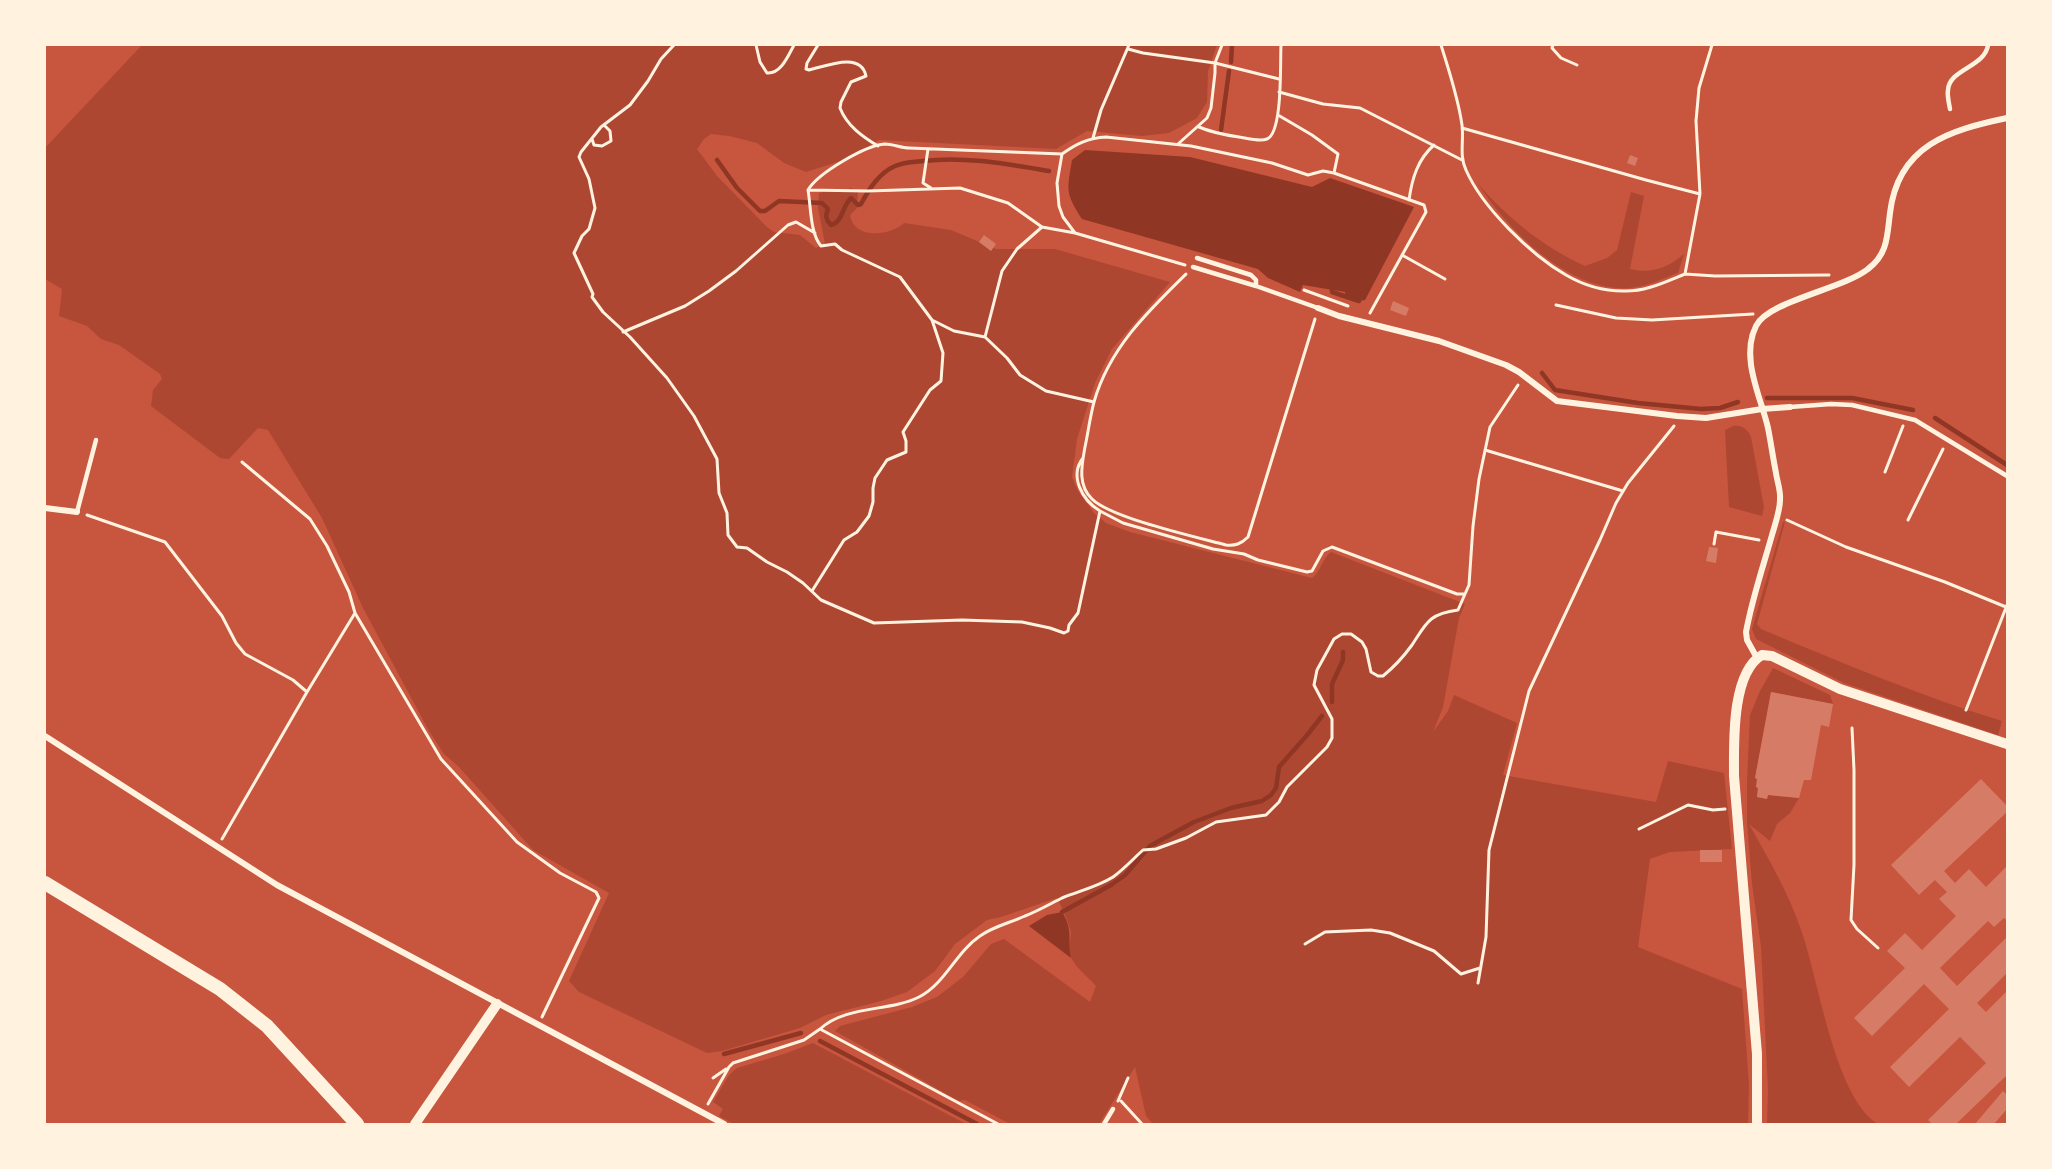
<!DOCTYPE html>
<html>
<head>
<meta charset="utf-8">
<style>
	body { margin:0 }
	#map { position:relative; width:2052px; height:1169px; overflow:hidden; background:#c8553d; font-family:Poppins,sans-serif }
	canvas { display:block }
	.frame { position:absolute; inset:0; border:46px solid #fff3e0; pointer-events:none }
</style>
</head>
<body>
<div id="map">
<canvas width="2052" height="1169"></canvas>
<div class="frame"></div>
</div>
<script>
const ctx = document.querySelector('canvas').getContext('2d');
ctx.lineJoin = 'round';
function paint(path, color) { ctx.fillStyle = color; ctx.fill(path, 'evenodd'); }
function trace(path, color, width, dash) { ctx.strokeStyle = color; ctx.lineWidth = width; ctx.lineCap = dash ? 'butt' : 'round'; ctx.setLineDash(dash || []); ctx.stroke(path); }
const green = new Path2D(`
	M142 45H1217L1208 71 1207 102 1197 118 1169 133 1142 136 1087 131 1056 149 879 140 850 158 806 172 784 163 757 143 729 136 711 134 704 139 697 149 717 176 767 227 774 232 800 235 816 248 825 244 818 208 819 193C831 190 840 192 851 188L858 191 857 208 850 215C854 240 890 236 904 223L951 230 996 249H1055L1170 282 1112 349 1095 383 1077 439 1072 477 1078 491 1094 513 1106 523 1130 532 1312 578C1322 570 1321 560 1331 552L1465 604 1459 618 1443 707 1433 732 1448 711 1454 695 1517 723 1503 775 1656 802 1668 761 1724 773 1732 849 1670 852 1650 859 1638 947 1742 989 1749 1085 1748 1124H1153L1146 1116 1135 1067 1099 1124H1010L965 1100 959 1101 835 1031 840 1026 912 1007 937 997 963 977 991 944 1004 939 1090 1002 1096 986C1089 978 1075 967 1071 957 1067 949 1071 942 1071 933 1070 925 1061 905 1057 898L1001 917 987 920 955 944 935 971 907 992 881 1001 826 1015 800 1028 722 1051 707 1053 579 992 569 981 609 893 533 850 459 767 444 754 429 731 363 608 322 518 268 430 258 428 229 459 220 458 151 406 153 390 162 379 160 374 119 345 101 339 87 326 59 316 62 289 45 279V148Z
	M1478 184C1509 219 1542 246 1585 266L1607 258 1617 250 1631 192 1644 196 1630 269C1651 274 1668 268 1684 254L1678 273C1662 279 1646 287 1629 288 1569 292 1508 230 1478 184Z
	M1733 426C1743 425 1747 429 1751 437L1764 507 1762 516 1729 507 1725 430Z
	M1783 522H1785L1757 624 1761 629C1840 662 1920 696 2002 721L1998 735 1844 683 1756 639 1752 629Z
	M1773 668 1830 695 1833 704 1771 692 1755 778 1757 779 1756 787 1758 788 1757 797 1767 799 1768 795 1799 798 1790 813 1777 824 1770 841 1749 824C1768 858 1787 890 1800 927 1818 974 1834 1098 1878 1124H1767L1768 1089 1761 947 1752 884 1747 822V781L1750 715 1760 691Z
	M813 1043 966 1124H734L719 1116 723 1109 713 1102 729 1075 737 1068 784 1054Z`);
const water = new Path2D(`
	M1085 150 1190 157 1312 187 1330 178 1414 207 1365 300 1359 301 1345 295V292L1303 285 1300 292 1268 278 1258 269 1082 219C1065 193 1067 190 1072 160Z
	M1062 912C1074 931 1067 940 1071 958L1029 926 1047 915Z`);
const stream = new Path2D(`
	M1231 62 1232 45
	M1221 130 1229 71
	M717 160 737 188 760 211H765L779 201 822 203 828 209C825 216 826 220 831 225 843 222 842 206 851 198L858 205 861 204C869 189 879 173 895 166 904 162 913 162 923 161 965 156 1007 164 1049 171
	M1332 285V292L1359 301
	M1542 373 1555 390 1638 403 1701 409 1720 408 1738 402
	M1767 398H1852L1913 410
	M1935 418 2007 465
	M1332 702V684L1343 660V652
	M1062 912 1111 885 1125 875 1150 846 1159 841 1194 822 1231 808 1262 801 1271 795 1276 788 1279 767 1308 734 1322 716
	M820 1041 977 1124
	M724 1054 801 1033`);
const building = new Path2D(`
	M1630 155 1638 158 1635 166 1627 163Z
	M984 235 996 244 991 251 979 242Z
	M1393 301 1409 308 1406 316 1390 310Z
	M1709 547 1718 548 1716 563 1706 561Z
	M1771 692 1833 704 1829 727 1821 725 1811 780H1804L1799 798 1768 795 1767 799 1757 797 1758 788 1756 787 1757 779 1755 778Z
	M1981 779 2007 806V812L1944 871 1955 883 1969 869 1986 887 2007 866V921L2004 918 1994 927 1988 921 1940 968 1957 986 2007 937V973L1977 1003 1986 1012 2007 991V1075L1956 1124H1932L1928 1120 1986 1063 1960 1037 1909 1087 1890 1067 1949 1009 1924 984 1872 1036 1854 1018 1905 968 1887 951 1905 933 1922 950 1956 916 1939 899 1947 892 1935 880 1919 895 1891 865Z
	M1700 850H1722V862H1700Z
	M2003 1091 2007 1095V1109L1994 1124H1975Z`);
const path = new Path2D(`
	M674 45 661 59 648 81 630 105 601 127 581 152 579 157 589 179 595 208 589 229 582 236 574 253 593 294 592 297 603 312 630 337 667 378 694 416 717 459 719 493 727 513 728 535 737 547 747 548 767 562 787 572 803 583 821 600 874 623 962 620 1022 622 1050 628 1064 633 1068 631 1069 625 1078 613 1100 511 1123 523 1213 549 1244 554 1258 560 1307 572 1312 571 1323 551 1332 547 1457 594H1465L1458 610C1429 614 1427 622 1412 645 1404 656 1394 667 1383 676H1378L1371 672 1366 649 1362 642 1351 634H1342L1334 639 1317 670 1314 685 1332 719V738L1327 747 1287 787 1279 802 1266 815 1216 822 1186 838 1156 849 1143 850C1133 859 1124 869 1113 877 1097 887 1079 891 1062 898 1050 904 1038 911 1025 916 1010 923 994 926 980 936 956 952 945 984 919 997 889 1012 846 1005 820 1029
	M756 45 760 62 767 73C781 74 788 56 794 45
	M818 45 807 63 806 69 809 70C826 66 861 51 866 76L851 82 841 102 840 108C847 126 863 137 878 146
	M1441 45C1449 71 1458 97 1462 125 1464 140 1459 156 1466 170 1482 207 1531 255 1566 275 1583 285 1603 291 1623 291 1645 292 1665 282 1685 274L1700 194 1696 121 1699 88 1712 45
	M1553 45 1552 48 1561 58 1577 65
	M1128 49 1143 53 1215 63 1279 79
	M1279 92 1323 104 1360 108 1462 160
	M1278 115 1312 135 1338 154 1334 173
	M1199 127C1213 133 1225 135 1239 137 1247 138 1259 142 1267 139 1283 133 1280 62 1281 45
	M1462 128 1646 180 1700 194
	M1093 138 1101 110 1129 45
	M592 139 594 145 602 146 611 141 610 131 604 125
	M1178 144 1207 118 1211 108 1215 73V63L1222 45
	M928 149 923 183 931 188
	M808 190 868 191 960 188 1008 203 1042 227 1075 233
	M1409 200C1412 178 1418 159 1434 145
	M1042 227 1017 249 1002 271 985 337 1007 358 1020 375 1046 391 1094 402
	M1402 255 1445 279
	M1185 265 1075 233 1063 217 1059 206 1057 183 1062 154C1076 144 1088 138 1106 137L1191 146 1272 163 1308 175 1323 171 1334 173 1424 205 1426 212 1370 313
	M1186 274C1147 312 1109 349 1094 402 1090 417 1088 433 1085 447 1082 464 1077 485 1092 499 1111 518 1196 537 1226 545 1235 546 1241 544 1248 537L1315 319
	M1685 274 1715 276 1829 275
	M1304 290 1348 306
	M1556 305 1616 318 1652 320 1753 314
	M623 332 685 306 709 291 736 271 788 225 796 222 815 233
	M985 337 954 331 932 320 900 277 842 250 835 244 821 246C810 233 811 207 808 190 818 173 866 145 885 144 893 144 901 148 909 148L1062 154
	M1485 450 1623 491
	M1083 458C1069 476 1082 500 1100 511
	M242 462 310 519 327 546 349 592 355 613 307 692
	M1885 472 1903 426
	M87 515 165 542 222 616 236 643 245 654 293 680 307 692 222 839
	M1787 520 1846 547 1945 582 2006 607
	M1908 520 1943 449
	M1714 544 1716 532 1759 540
	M812 591 844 540 857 532 869 516 873 502V488L875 478 887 460 906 452V441L903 432 930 390 941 381 943 353 932 320
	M1465 594 1469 585 1473 526 1479 479 1490 427 1518 385
	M355 613 441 759 517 842 560 873 596 892 599 898 542 1017
	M1966 710 2007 605
	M1852 728 1854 770V865L1851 920 1857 929 1878 948
	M1639 829 1688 805 1713 810 1725 809
	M1305 944 1325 932 1371 930 1390 933 1434 951 1461 974 1480 968
	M1478 983 1486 937 1489 850 1529 691 1600 540 1616 503 1628 483 1674 426
	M713 1078 726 1069
	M1118 1101 1128 1078
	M1121 1101 1142 1124
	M708 1104 729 1067 733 1063 804 1040 820 1029 998 1124`);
const service = new Path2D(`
	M1950 109C1949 103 1947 96 1948 90 1949 69 1985 67 1988 45
	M1197 258 1251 275 1256 280V286
	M1193 267 1256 286 1318 308
	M1790 407 1831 404 1852 405 1915 420 2007 476
	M77 512 96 440
	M1104 1124 1113 1109`);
const minor = new Path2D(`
	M1318 308 1339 316 1439 341 1506 365 1519 372 1557 401 1677 416 1706 418 1762 409 1790 407
	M45 508 77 512
	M1757 658 1747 640 1746 632C1752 599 1763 567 1772 535 1775 524 1780 511 1780 500 1781 491 1777 481 1776 473 1773 458 1771 443 1768 428 1761 397 1740 358 1756 326 1768 301 1843 289 1868 269 1888 254 1887 236 1890 213 1898 145 1950 130 2007 118
	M45 736 277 885 724 1124`);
const tertiary = new Path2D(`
	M415 1124 497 1004
	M1757 1124V1054L1734 776C1734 744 1731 673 1762 655L1772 656 1840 689 2007 744`);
const primary = new Path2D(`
	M45 883 220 989 267 1026 357 1124`);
paint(green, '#ae4732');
paint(water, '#8f3625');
trace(stream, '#8f3625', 4.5);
paint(building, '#d67c66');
trace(path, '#fff3e0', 3);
trace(service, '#fff3e0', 4.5);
trace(minor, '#fff3e0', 6);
trace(tertiary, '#fff3e0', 10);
trace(primary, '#fff3e0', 14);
</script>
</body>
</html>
